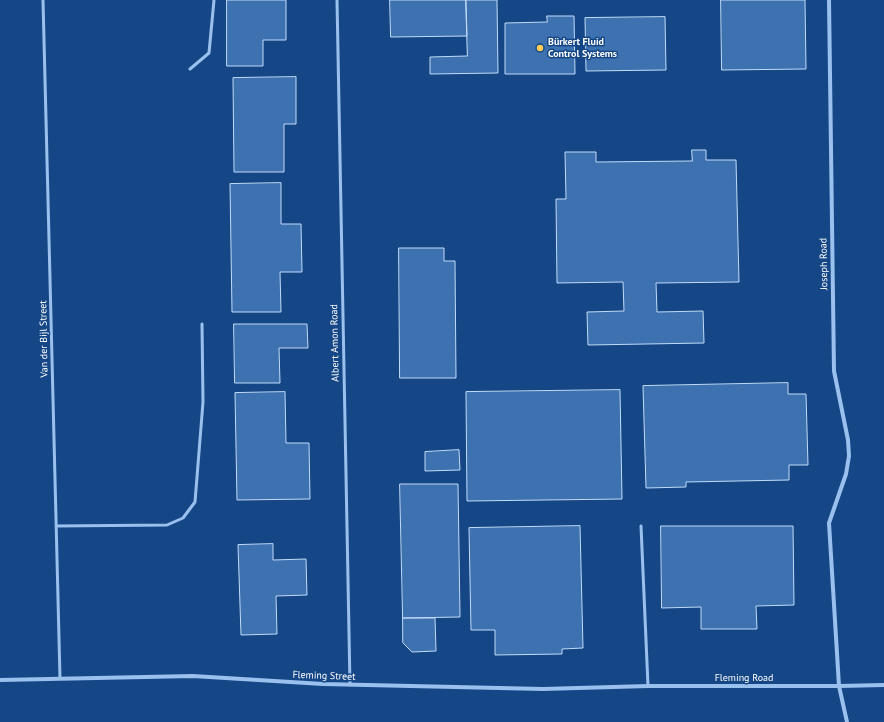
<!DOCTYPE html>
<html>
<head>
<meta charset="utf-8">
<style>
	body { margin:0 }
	canvas { display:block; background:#154786 }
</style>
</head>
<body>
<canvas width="884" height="722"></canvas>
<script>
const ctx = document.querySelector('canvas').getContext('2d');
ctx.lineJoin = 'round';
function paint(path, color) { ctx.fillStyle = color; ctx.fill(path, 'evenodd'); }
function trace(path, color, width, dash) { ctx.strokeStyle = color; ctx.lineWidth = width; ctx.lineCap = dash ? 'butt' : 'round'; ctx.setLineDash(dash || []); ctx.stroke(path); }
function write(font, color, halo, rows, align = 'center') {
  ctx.font = font + ' "PT Sans",sans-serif'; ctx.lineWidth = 3; ctx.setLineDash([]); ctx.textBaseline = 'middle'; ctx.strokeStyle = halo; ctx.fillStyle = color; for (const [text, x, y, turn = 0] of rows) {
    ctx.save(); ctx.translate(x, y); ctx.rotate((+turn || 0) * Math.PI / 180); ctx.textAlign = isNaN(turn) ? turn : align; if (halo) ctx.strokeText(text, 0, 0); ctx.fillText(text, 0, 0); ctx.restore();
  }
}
const building = new Path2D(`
	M227 0H286V40H263V66H227Z
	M390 0H466L467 36 391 37Z
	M466 0H497L498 73 430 74V57L467 56Z
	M721 0H805L806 69 722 70Z
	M547 16H574L575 74H505V23L547 22Z
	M665 17 666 70 586 71 585 18Z
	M296 77V124H284V172H234L233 78Z
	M692 150H706V160H736L739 282 656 283 657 312 703 311 704 343 588 345 587 312 624 311 623 282 557 283 556 199H566L565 152H596V162L692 161Z
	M281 183V224H301L302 272H280L281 312H232L230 184Z
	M399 248H444V261H455L456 378H400Z
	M234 324H307L308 348H279L280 383H235Z
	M788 383V394H806L808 465H789V480L686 482V487L646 488 643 386Z
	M620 390 622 499 467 501 466 392Z
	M285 392 286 443H309L310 499 237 500 235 393Z
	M459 450 460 470 425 471V452Z
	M400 484H458L460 617 403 618Z
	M580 526 583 648 562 649V654L495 655V630H471L469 528Z
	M661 526H793L794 605 756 606 757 629H701V607L662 608Z
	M273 544V560L306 559 307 595 276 596 277 634 241 635 238 545Z
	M403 618H435L436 651 412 652 403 643Z`);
const service = new Path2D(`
	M43 0 60 678
	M337 0 350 685
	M190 69 209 53 214 0
	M56 526 167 525 183 518 195 502 203 402 202 324
	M641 526 648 686`);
const minor = new Path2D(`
	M829 0 834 371 848 440 849 456 846 474 829 523 839 686 847 722
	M0 680 193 676 323 684 543 689 648 686H839L884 685`);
const markers = [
	[540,48,4,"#ffce57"]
];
const poiNames = [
	["Bürkert Fluid",548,42],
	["Control Systems",548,54]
];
const streetNames = [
	["Joseph Road",824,264,-91],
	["Van der Bijl Street",44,339,-91],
	["Albert Amon Road",335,343,-91],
	["Fleming Street",324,676,2],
	["Fleming Road",744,678]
];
paint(building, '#3d71b0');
trace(building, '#c0dbfa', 1);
trace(service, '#9ac0ee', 3);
trace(minor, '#9ac0ee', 4);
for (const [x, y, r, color] of markers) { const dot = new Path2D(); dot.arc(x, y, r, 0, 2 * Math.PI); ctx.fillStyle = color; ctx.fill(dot); trace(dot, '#154786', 1.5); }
write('bold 10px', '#fff', '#154786', poiNames, 'left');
write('10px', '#fff', '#154786', streetNames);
</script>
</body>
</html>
